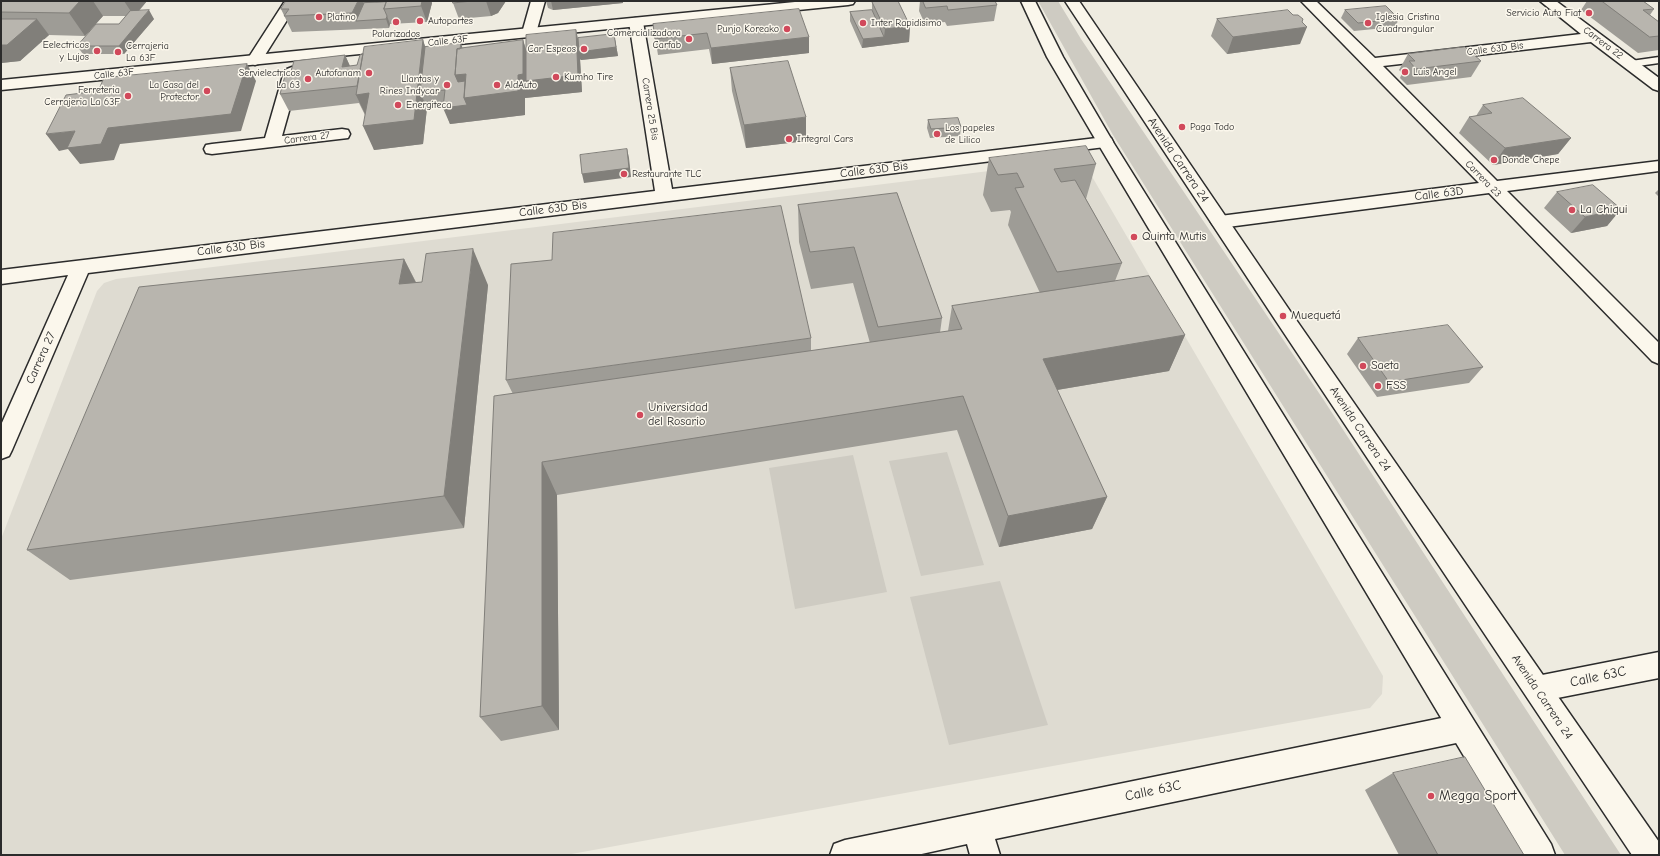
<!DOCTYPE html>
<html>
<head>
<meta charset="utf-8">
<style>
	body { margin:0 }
	#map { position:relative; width:1660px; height:856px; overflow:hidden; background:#eeebe0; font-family:"Comic Neue",sans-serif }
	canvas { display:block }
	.frame { position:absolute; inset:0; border:2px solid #2b2b2b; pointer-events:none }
</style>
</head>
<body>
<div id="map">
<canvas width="1660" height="856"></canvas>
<div class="frame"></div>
</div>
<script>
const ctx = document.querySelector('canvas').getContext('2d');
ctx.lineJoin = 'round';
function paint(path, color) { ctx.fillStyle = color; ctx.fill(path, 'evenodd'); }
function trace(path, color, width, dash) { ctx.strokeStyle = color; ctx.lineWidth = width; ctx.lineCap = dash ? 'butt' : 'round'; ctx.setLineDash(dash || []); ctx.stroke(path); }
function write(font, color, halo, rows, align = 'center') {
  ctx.font = font + ' "Comic Neue",sans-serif'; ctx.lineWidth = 3; ctx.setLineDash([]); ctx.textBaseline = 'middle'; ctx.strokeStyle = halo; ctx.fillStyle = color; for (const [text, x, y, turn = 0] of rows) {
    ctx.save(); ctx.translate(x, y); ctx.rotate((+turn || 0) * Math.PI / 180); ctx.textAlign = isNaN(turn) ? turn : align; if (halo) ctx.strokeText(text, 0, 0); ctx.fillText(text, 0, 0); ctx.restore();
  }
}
const built = new Path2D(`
	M1070 161 1087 168 1383 676 1382 694 1370 708 566 855H1V539L97 291 104 283 116 279Z`);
const green = new Path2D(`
	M1038 1H1058L1081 39 1323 399 1621 855H1565L1113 135Z
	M947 452 984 565 921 576 889 461Z
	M853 455 887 592 795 609 769 468Z
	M1000 581 1048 725 949 745 910 597Z`);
const lane = new Path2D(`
	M1659 57V63L1631 67 1626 64 1631 61Z`);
const street = new Path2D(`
	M285 1H299L260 63 255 65 250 63 247 60Z
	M531 1H545L536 33 534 36 529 37 524 36 522 33Z
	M1301 1H1316L1375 58 1581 34 1540 1H1556L1659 78V91L1653 89 1591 42 1383 66 1497 181 1659 161V171L1507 191 1659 343V364L1652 361 1489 193 1220 228 1214 226 1211 222 1214 218 1220 216 1479 183Z
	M636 18 641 19 643 22 672 189 1105 137 1111 138 1113 142 1111 146 1105 147 88 273 12 450 9 456 1 459V425L68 275 1 284V270L655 191 629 22 631 19Z
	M292 67 297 69 300 72 282 136 342 129 348 130 350 134 348 138 212 154 206 153 204 149 206 145 212 144 265 138 284 72 287 69Z
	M1659 652V678L1537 702 1528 698 1524 689 1528 680 1537 676Z
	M1461 714 1471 718 1475 728 1471 738 1461 742 995 839 1000 855H970L967 844 917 855H830L834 844 845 840Z`);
const secondary = new Path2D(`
	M805 1H855L853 4 848 5 1 90V80Z
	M1021 1H1035L1063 57 1113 142 1551 844 1555 855H1523L1097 142 1047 57Z
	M1065 1H1079L1290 311 1659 842V855H1632L1276 321Z`);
const wall = new Path2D(`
	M2 1H147L139 11 154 19 124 54H83L77 46 119 24 126 16H103L85 36 49 35 20 61 1 63V2Z
	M286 1H384L383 2 387 1H431L432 3 427 22 390 24 389 28 292 32 281 9Z
	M453 1H506L498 13 491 16 459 19 453 3Z
	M546 1H623V3L553 10 548 8Z
	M920 1H995L997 5 994 21 947 26 945 22 925 24 919 11Z
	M1587 1H1643L1654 9 1650 15 1659 22V50L1638 53 1581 10Z
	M872 2 910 26 909 42 862 48 850 21V12L872 10Z
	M1345 10 1399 19 1395 27 1354 31 1341 18Z
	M1293 15 1302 22 1300 44 1227 54 1211 36 1217 19Z
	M653 24 809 37V53L712 64 709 49 658 55Z
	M614 34 618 56 581 60 580 59 582 92 525 98V115L450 124 444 107 427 108 423 144 374 150 365 115 359 103 289 111 280 94 291 71 345 55 350 66 357 65 363 54 423 40 425 47 462 48 523 40 526 49 578 38Z
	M1408 54 1481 61 1471 77 1407 85 1400 78 1402 73 1399 70Z
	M730 68 806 141 746 148 732 91Z
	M1483 105 1571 138 1558 154 1493 165 1459 133 1469 117 1476 116Z
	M928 120 961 127 960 136 930 138 927 128Z
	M989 158 1096 164 1086 199 1122 263 1115 281 1185 335 1169 371 1057 390 1107 497 1092 529 999 547 957 430 557 495 559 730 501 741 480 717 513 394 506 380 811 338V351L870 343 853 283 811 289 799 242 798 205 897 193 942 318 940 333 948 331 952 306 1040 293 1008 225 1011 212 1010 210 991 212 983 195Z
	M1659 189V197L1655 193Z
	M1557 192 1621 209 1607 226 1571 233 1544 208Z
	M404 259 416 282 488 285 464 528 70 580 27 550Z
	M1358 338 1483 367 1469 383 1377 397 1347 354Z
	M1393 773 1524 855H1399L1365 790Z`);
const shadedWall = new Path2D(`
	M80 1H93L103 16 85 36 69 13Z
	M124 1H147L134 16Z
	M358 1H363L367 11 356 21 352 13Z
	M375 1H384L379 11Z
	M422 1H431L432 3 427 22 421 6Z
	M486 1H506L498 13 491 16Z
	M551 1H623V3L553 10Z
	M149 10 154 19 124 54 119 46Z
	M387 16 390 24 389 28 386 19Z
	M37 19 49 35 20 61 1 63V45Z
	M910 26 909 42 862 48 863 39 884 37 885 29Z
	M1307 27 1300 44 1227 54 1233 37Z
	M576 30 580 47 614 34 618 56 581 60 580 59 582 92 525 98V115L450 124 443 108 455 75 461 43 466 60 518 75 523 40 530 63Z
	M809 37V53L712 64 711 48Z
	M423 40 431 64 420 92 427 108 423 144 374 150 363 126Z
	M367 54 370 95 367 118 356 95Z
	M345 55 352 71 342 67Z
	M247 64 256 81 241 131 120 144 114 160 80 164 68 149 59 151 46 134 75 131Z
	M806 117V141L746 148 744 125Z
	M1571 138 1558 154 1493 165 1505 148Z
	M627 149 629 158 631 177 584 183 582 174Z
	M1621 209 1607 226 1571 233 1585 217Z
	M473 249 488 285 464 528 444 496Z
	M404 259 422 295 399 284Z
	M1185 335 1169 371 1033 394 1043 359Z
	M542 462 557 495 559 730 542 706Z
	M1107 497 1092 529 999 547 1008 516Z`);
const building = new Path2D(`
	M2 1H80L69 13 1 12V2Z
	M286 1H358L352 13 284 16 289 9H281Z
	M387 1H422L421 6 384 9Z
	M453 1H472L453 3Z
	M884 1H898L910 26 885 29 872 2Z
	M923 1H995L997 5 948 10 947 6 926 8Z
	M1602 1H1643L1654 9 1643 10 1659 22V36L1650 37Z
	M386 2 384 9 387 16 386 19 356 21 364 3Z
	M1386 6 1399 19 1358 23 1345 10Z
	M799 9 809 37 711 48 707 33 655 39 653 24Z
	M149 10 119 46H77L96 24H119L130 11Z
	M872 10 884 37 863 39 850 12Z
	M1288 10 1293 15H1298L1303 19 1302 22 1307 27 1233 37 1217 19Z
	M1 19H37L7 45H1Z
	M576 30 578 75 526 81V35Z
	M614 34 616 47 579 52 578 38Z
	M423 40 414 120 363 126 369 93 356 95 364 47Z
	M523 40V74L518 75V91L464 98 466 74 455 75 457 49Z
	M461 43 460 49H457L455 75 458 82 465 81 464 98 467 105 443 108 445 90 420 92 425 47Z
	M1465 47 1481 61 1416 69 1409 61H1415L1408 54Z
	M363 54 357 86 280 94 286 72 291 71 294 61 345 55 342 67 357 65 360 55Z
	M788 61 806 117 744 125 730 68Z
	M247 64 231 114 108 128 101 144 67 148 75 131 46 134 66 95 98 91 104 78Z
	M1523 98 1571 138 1505 148 1469 117 1492 113 1483 105Z
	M958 118 961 127 931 129 928 120Z
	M1086 146 1096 164 1054 169 1061 182 1075 180 1122 263 1057 272 1015 188 1024 187 1017 173 998 175 989 158Z
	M627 149 629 168 582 174 580 155Z
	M1593 185 1621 209 1585 217 1557 192Z
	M897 193 942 318 878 327 854 247 810 252 798 205Z
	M781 206 811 338 506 380 511 264 552 260 553 233Z
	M473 249 444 496 27 550 139 287 404 259 399 284 422 282 426 254Z
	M1149 276 1185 335 1043 359 1107 497 1008 516 963 396 542 462V706L480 717 494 396 962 329 952 306Z
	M1448 325 1483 367 1389 382 1358 338Z
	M1465 757 1524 855H1438L1393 773Z`);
const markers = [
	[1589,13,4,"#d1495b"],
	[319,17,4,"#d1495b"],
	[420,21,4,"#d1495b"],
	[396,22,4,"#d1495b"],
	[863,23,4,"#d1495b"],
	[1368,23,4,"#d1495b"],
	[787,29,4,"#d1495b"],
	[689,39,4,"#d1495b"],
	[584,49,4,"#d1495b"],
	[97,51,4,"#d1495b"],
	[118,52,4,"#d1495b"],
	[1405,72,4,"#d1495b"],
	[369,73,4,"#d1495b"],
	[556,77,4,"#d1495b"],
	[308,79,4,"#d1495b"],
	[447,85,4,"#d1495b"],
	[497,85,4,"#d1495b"],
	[207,91,4,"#d1495b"],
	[128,96,4,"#d1495b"],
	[398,105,4,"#d1495b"],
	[1182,127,4,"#d1495b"],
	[937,134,4,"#d1495b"],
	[789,139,4,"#d1495b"],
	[1494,160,4,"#d1495b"],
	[624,174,4,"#d1495b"],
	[1572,210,4,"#d1495b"],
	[1134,237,4,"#d1495b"],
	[1283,316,4,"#d1495b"],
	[1363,366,4,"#d1495b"],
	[1378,386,4,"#d1495b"],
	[640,415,4,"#d1495b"],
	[1431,796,4,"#d1495b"]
];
const farPoinames = [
	["Servicio Auto Fiat",1581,13,"right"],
	["Platino",327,17],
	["Iglesia Cristina",1376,17],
	["Cuadrangular",1376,29],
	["Autopartes",428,21],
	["Inter Rapidisimo",871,23],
	["Punjo Koreako",779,29,"right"],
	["Comercializadora",681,33,"right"],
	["Carfab",681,45,"right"],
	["Polarizados",396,34,"center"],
	["Eelectricos",89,45,"right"],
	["y Lujos",89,57,"right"],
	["Cerrajeria",126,46],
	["La 63F",126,58],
	["Car Espeos",576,49,"right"],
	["Luis Angel",1413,72],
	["Servielectricos",300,73,"right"],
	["La 63",300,85,"right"],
	["Autofanam",361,73,"right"],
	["Kumho Tire",564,77],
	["Llantas y",439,79,"right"],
	["Rines Indycar",439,91,"right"],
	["La Casa del",199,85,"right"],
	["Protector",199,97,"right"],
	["AldAuto",505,85],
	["Ferreteria",120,90,"right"],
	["Cerrajeria La 63F",120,102,"right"],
	["Energiteca",406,105],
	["Paga Todo",1190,127],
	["Los papeles",945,128],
	["de Lilico",945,140],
	["Integral Cars",797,139],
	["Donde Chepe",1502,160],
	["Restaurante TLC",632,174]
];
const farStreetnames = [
	["Calle 63F",448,41,-6],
	["Carrera 22",1603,43,37],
	["Calle 63D Bis",1495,49,-7],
	["Calle 63F",114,74,-6],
	["Carrera 25 Bis",650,109,81],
	["Carrera 27",307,138,-7],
	["Carrera 23",1483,179,46]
];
const streetNames = [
	["Avenida Carrera 24",1178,160,56],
	["Calle 63D Bis",874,170,-7],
	["Calle 63D",1439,194,-7],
	["Calle 63D Bis",553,209,-7],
	["Calle 63D Bis",231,248,-7],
	["Carrera 27",41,358,-66],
	["Avenida Carrera 24",1360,429,56],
	["Avenida Carrera 24",1542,697,56]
];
const poiNames = [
	["La Chiqui",1580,210],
	["Quinta Mutis",1142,237],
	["Muequetá",1291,316],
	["Saeta",1371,366],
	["FSS",1386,386],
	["Universidad",648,408],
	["del Rosario",648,422]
];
const nearStreetnames = [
	["Calle 63C",1598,677,-12],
	["Calle 63C",1153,791,-12]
];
const nearPoinames = [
	["Megga Sport",1439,796]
];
paint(built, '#dedbd1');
paint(green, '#cecbc2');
trace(lane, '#2b2b2b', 3);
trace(street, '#2b2b2b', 3);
trace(secondary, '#2b2b2b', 3);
paint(lane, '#fbf7ec');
paint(street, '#fbf7ec');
paint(secondary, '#fbf7ec');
paint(wall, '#9e9c96');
paint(shadedWall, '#817f7a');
paint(building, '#b8b5ae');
trace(building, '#817f7a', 1);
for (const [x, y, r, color] of markers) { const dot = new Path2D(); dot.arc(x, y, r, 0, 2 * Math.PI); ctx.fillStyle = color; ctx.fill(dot); trace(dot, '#fbf7ec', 1.5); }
write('10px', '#2b2b2b', '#fbf7ec', farPoinames, 'left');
write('10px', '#2b2b2b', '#fbf7ec', farStreetnames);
write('12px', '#2b2b2b', '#fbf7ec', streetNames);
write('12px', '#2b2b2b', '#fbf7ec', poiNames, 'left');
write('14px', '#2b2b2b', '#fbf7ec', nearStreetnames);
write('14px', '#2b2b2b', '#fbf7ec', nearPoinames, 'left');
</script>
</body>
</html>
